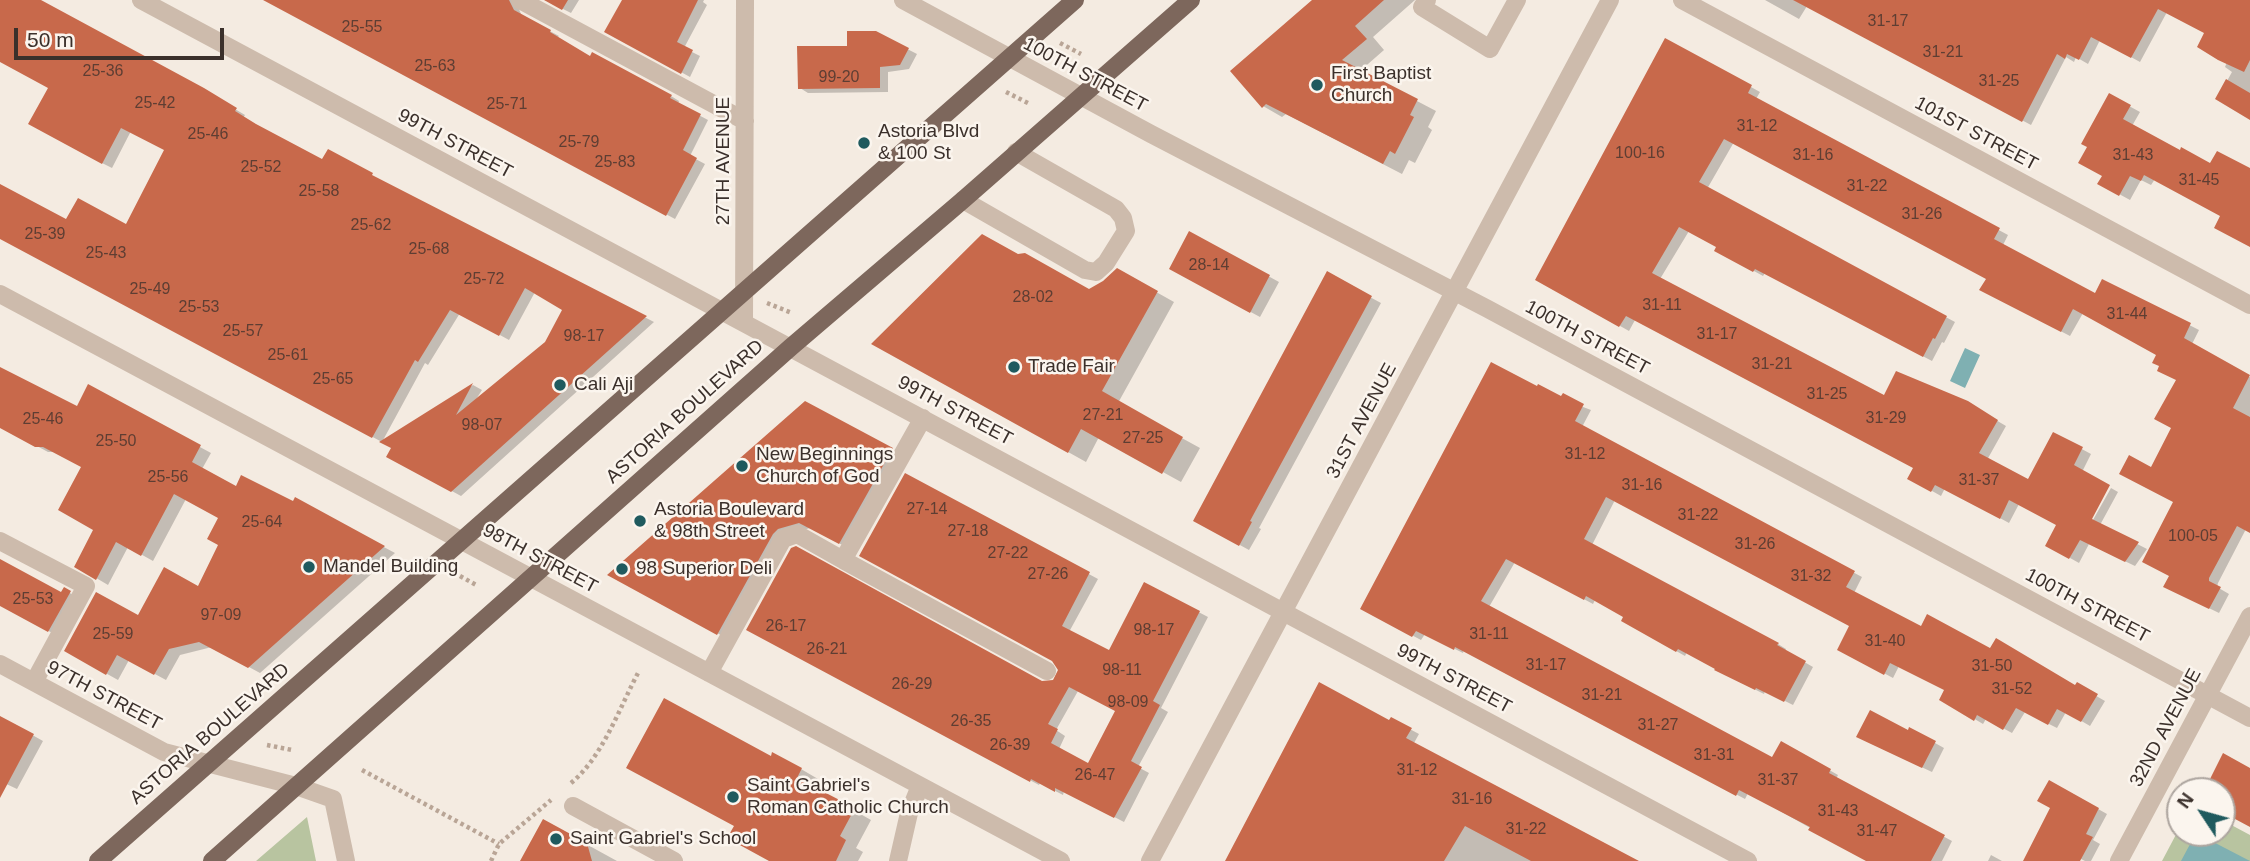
<!DOCTYPE html>
<html>
<head>
<meta charset="utf-8">
<style>
	body { margin:0 }
	#map { position:relative; width:2250px; height:861px; overflow:hidden; background:#f4ebe1; font-family:Helvetica,sans-serif }
	canvas { display:block }
	.north { position:absolute; left:2166px; top:777px; width:70px; height:70px; box-sizing:border-box; background:#fbf5ee; border:2px solid #aea6a0; border-radius:50%; rotate:306deg; font-size:19px; font-weight:700; line-height:28px; text-align:center; color:#3b302b }
	.north::after { content:''; display:block; margin:auto; width:24px; height:32px; background:#1f5a5e; clip-path:polygon(50% 0,100% 100%,50% 72%,0 100%) }
	.scale { position:absolute; left:14px; top:28px; width:210px; height:32px; box-sizing:border-box; border:4px solid #3b302b; border-top:0; padding-left:9px; font-size:21px; line-height:24px; white-space:nowrap; color:#3b302b; -webkit-text-stroke:5px #fbf5ee; paint-order:stroke }
</style>
</head>
<body>
<div id="map">
<canvas width="2250" height="861"></canvas>
<div class="north">N</div>
<div class="scale">50 m</div>
</div>
<script>
const ctx = document.querySelector('canvas').getContext('2d');
ctx.lineJoin = 'round';
function paint(path, color) { ctx.fillStyle = color; ctx.fill(path, 'evenodd'); }
function trace(path, color, width, dash) { ctx.strokeStyle = color; ctx.lineWidth = width; ctx.lineCap = dash ? 'butt' : 'round'; ctx.setLineDash(dash || []); ctx.stroke(path); }
function write(font, color, halo, rows, align = 'center') {
  ctx.font = font + ' Helvetica,sans-serif'; ctx.lineWidth = 5; ctx.setLineDash([]); ctx.textBaseline = 'middle'; ctx.strokeStyle = halo; ctx.fillStyle = color; for (const [text, x, y, turn = 0] of rows) {
    ctx.save(); ctx.translate(x, y); ctx.rotate((+turn || 0) * Math.PI / 180); ctx.textAlign = isNaN(turn) ? turn : align; if (halo) ctx.strokeText(text, 0, 0); ctx.fillText(text, 0, 0); ctx.restore();
  }
}
const green = new Path2D(`
	M307 817 316 861H256Z
	M2222 820 2250 835V861H2162L2180 827V833H2222Z`);
const water = new Path2D(`
	M1965 348 1980 355 1965 388 1950 381Z
	M2196 833 2250 861H2181Z`);
const shadow = new Path2D(`
	M0 0H35L203 90 245 115 243 118 323 162 329 151 381 181 654 322 461 496 389 457 393 448 382 441 473 385 482 390 475 401 546 343 564 309 535 292 509 340 460 313 428 365 425 363 382 442 0 238V186L67 222 126 226 167 150 131 131 112 168 94 159 51 87 0 60Z
	M267 0H519L517 5 522 16 559 36 557 38 591 58 671 96 679 101 678 104 708 120 690 156 705 164 675 219Z
	M545 0H579L571 13Z
	M624 0H704L703 2 707 5 684 48 700 56 690 77 606 31Z
	M1314 0H1415L1373 37 1384 50 1360 71 1436 111 1428 127 1432 130 1415 163 1409 160 1402 174 1286 114 1282 117 1263 106Z
	M1765 0H2250V118L2217 99 2232 72 2225 67 2227 62 2206 33 2167 12 2140 62 2100 40 2088 64 2076 57 2074 62 2066 57 2031 125 1807 6 1799 19Z
	M876 33 917 54 909 69 888 72V92L808 93 800 88 849 47Z
	M1666 40 1760 92 1756 99 2008 235 2003 245 2096 295 2103 281 2199 330 2192 344 2250 377V531L2246 529 2218 583 2217 587 2229 594 2219 613 2174 591 2171 576 2175 502 2151 469 2173 428 2178 380 2158 354 2083 313 2070 336 1991 295 1988 278 1734 142 1707 189 1955 322 1944 343 1942 342 1932 361 1765 273 1763 276 1716 250 1718 246 1689 231 1660 279 1884 398 1967 403 2006 426 1987 460 2029 482 2054 434 2091 454 2082 472 2086 525 2089 527 2111 488 2118 492 2100 525 2147 549 2135 566 2089 544 2079 563 2047 545 2058 525 2019 504 2009 523 1945 488 1941 496 1909 478 1915 467 1635 320 1629 331 1537 279Z
	M2109 95 2140 112 2132 126 2250 204V246L2222 215 2155 179 2151 185 2141 180 2130 200 2099 183 2104 175Z
	M1190 233 1279 282 1260 317 1171 269Z
	M1117 270 1174 302 1118 403 1200 448 1181 482 1099 437 1086 462 873 343 1089 291 1104 282Z
	M1327 274 1381 303 1259 528 1261 529 1249 550 1196 521Z
	M0 369 77 409 89 387 211 453 202 469 236 488 293 504 296 500 395 553 260 673 212 647 180 655 166 680 129 660 118 680 66 651 198 588 220 545V518L186 499 153 561 128 547 108 585 76 566 96 529 84 467 56 452H48L0 426Z
	M1562 399 1591 410 1582 427 1862 577 1854 593 1921 629 1991 650 2076 687 2077 685 2105 701 2090 726 2066 712 2057 728 2025 712 2012 733 1986 719 1983 724 1941 699 1946 690 1899 666 1893 678 1839 649 1851 626 1615 500 1592 545 1778 644 1786 649 1785 651 1813 667 1793 705 1765 691 1764 694 1724 674 1687 652 1685 656 1623 621 1625 616 1595 600 1593 604 1515 562 1489 607 1773 760 1782 743 1838 775 1836 779 1952 841 1942 861H1869L1748 793 1745 799 1464 650 1463 653 1425 634 1421 640 1362 609Z
	M805 403 902 455 850 549 810 528 789 534 728 639 610 575Z
	M906 475 1098 579 1069 632 1109 652 1145 584 1208 617 1161 708 1168 712 1138 767 1149 773 1124 822 1064 791 1063 795 1040 783 1039 785 748 630 1041 683H1053L1059 676V665ZM1078 691 1117 711 1089 765 1059 749 1065 736 1056 730Z
	M0 561 62 594 64 590 79 598 58 636 0 605Z
	M0 717 43 741 17 789 0 781Z
	M1391 719 1419 734 1414 743 1636 861H1226Z
	M1910 729 1944 748 1932 772 1868 742 1909 733Z
	M771 758 801 769 818 779 814 788 871 820 856 848 863 852 858 861H771Z
	M2050 782 2107 814 2093 840 2100 844 2091 861H2085L2069 853 2065 861H2024L2052 808Z
	M586 844 617 861H522Z
	M1991 855 2002 861H1988Z`);
const building = new Path2D(`
	M0 0H41L204 88 237 108 235 111 256 124 322 159 328 149 373 173 372 175 647 316 451 492 386 457 391 448 379 442 473 383 456 415 545 342 562 310 525 288 499 336 450 310 418 362 415 360 372 438 0 239V184L66 219 78 198 126 224 164 150 121 128 102 164 28 124 48 88 0 62Z
	M263 0H509L514 10 551 30 550 32 590 56 592 52 672 95 670 98 701 114 683 150 697 158 666 216Z
	M544 0H568L562 10Z
	M622 0H698L677 42 693 50 681 74 604 32Z
	M1312 0H1384L1355 26 1367 39 1342 60 1418 99 1410 115 1414 117 1395 154 1390 151 1383 164 1266 104 1262 108 1230 71Z
	M1793 0H2250V60L2244 72 2218 60 2197 47 2204 33 2158 9 2131 58 2091 37 2079 60 2067 54 2065 59 2057 54 2022 122Z
	M847 31H876L909 48 900 65 880 67V88L798 89 797 46H847Z
	M1665 38 1752 85 1748 93 2000 228 1994 239 2095 293 2102 279 2191 323 2184 338 2250 375 2233 408 2250 417V533L2237 526 2209 578V581L2221 587 2209 609 2163 587 2169 576 2142 562 2173 502 2119 474 2129 455 2151 467 2171 428 2154 419 2176 380 2157 371 2159 366 2152 363 2156 355 2073 309 2061 332 1979 290 1986 279 1724 139 1699 182 1947 316 1935 339 1933 338 1923 357 1755 269 1753 272 1714 251 1716 247 1679 227 1652 273 1884 395 1896 371 1968 401 1998 420 1979 453 2028 479 2053 432 2083 447 2074 465 2110 485 2092 519 2139 542 2125 562 2080 540 2069 559 2045 546 2056 525 2009 500 2000 519 1935 485 1931 492 1907 479 1913 468 1626 316 1619 327 1535 280Z
	M2226 79 2250 93V120L2215 99Z
	M2109 93 2131 105 2123 119 2180 150 2181 147 2210 163 2217 151 2250 168V247L2214 228 2220 216 2144 175 2141 181 2130 176 2119 196 2097 184 2102 176 2078 163 2087 147 2081 144Z
	M1189 231 1270 275 1250 313 1169 269Z
	M982 234 1018 254 1025 253 1089 289 1103 281 1117 268 1158 291 1102 391 1183 437 1162 474 1081 429 1068 453 871 344Z
	M1327 271 1372 296 1250 521 1252 522 1239 546 1193 521Z
	M1491 362 1537 386 1538 384 1561 396 1563 393 1584 404 1575 421 1855 571 1846 587 1921 626 1927 614 1990 648 1996 638 2075 685 2077 682 2098 694 2081 722 2057 709 2048 725 2016 708 2003 730 1977 715 1974 721 1939 700 1944 690 1890 663 1884 675 1837 650 1849 626 1606 497 1584 539 1779 643 1777 645 1806 661 1784 702 1756 688 1755 690 1714 670 1715 669 1678 649 1676 652 1621 621 1623 617 1586 596 1584 600 1506 559 1481 601 1772 757 1781 741 1831 769 1829 773 1945 835 1931 861H1866L1808 830 1810 827 1739 790 1736 796 1455 647 1454 650 1416 631 1412 637 1360 609Z
	M0 367 77 406 88 384 201 445 192 462 236 486 241 475 293 501 295 497 385 546 248 668 199 642 169 649 154 675 117 655 106 675 64 651 96 592 138 615 164 567 198 586 218 545 207 539 218 518 174 494 141 556 116 542 96 580 74 567 93 530 58 510 81 467 43 447H35L0 428Z
	M805 401 893 448 839 544 799 523 778 529 773 534 717 635 607 575Z
	M905 473 1090 572 1062 626 1109 650 1144 582 1200 611 1153 701 1160 705 1131 761 1142 767 1114 818 1055 788V792L1031 779 1030 782 746 630 791 548 796 546 1042 681 1053 680 1058 670 1052 661 859 556ZM1069 687 1115 711 1088 763 1051 743 1058 729 1048 724Z
	M0 559 61 592 64 587 71 591 48 632 0 606Z
	M1319 682 1389 720 1391 717 1412 728 1406 738 1639 861H1531L1465 826 1444 861H1225Z
	M664 698 771 756 772 752 802 768 797 778 855 808 840 836 846 840 836 861H769L727 838 734 826 626 768Z
	M1870 710 1908 730 1909 727 1936 741 1922 768 1856 737Z
	M0 716 34 734 0 798Z
	M2223 753 2250 768V827L2222 812V791H2204Z
	M2049 780 2099 808 2086 834 2093 837 2080 861H2023L2050 808 2037 801Z
	M543 819 587 843 592 861H520Z`);
const path = new Path2D(`
	M1060 43 1081 54
	M1006 92 1028 103
	M767 303 792 313
	M460 576 478 586
	M267 745 292 750
	M362 770 499 844
	M571 783C602 758 619 709 638 673
	M491 861 499 844 551 800`);
const minor = new Path2D(`
	M141 0 1748 861
	M520 0 745 121
	M903 0 1151 134 1486 308 2250 718
	M1427 0 1422 7 1490 49 1517 0
	M1682 0 2250 305
	M963 200 1085 270 1096 272 1106 263 1126 231 1123 218 1116 209 1016 152
	M0 294 1061 861
	M744 322 745 0
	M923 418 843 560 1047 671
	M0 541 86 586 34 682
	M0 664 164 752 296 786 333 799 346 861
	M709 673 783 539 797 534 843 560
	M573 806 674 861
	M898 861 909 813 920 786
	M1150 861 1610 0
	M2119 861 2250 616`);
const major = new Path2D(`
	M98 861 1075 0
	M212 861 791 347 963 200 1191 0`);
const markers = [
	[1317,85,7,"#1f5a5e"],
	[864,143,7,"#1f5a5e"],
	[1014,367,7,"#1f5a5e"],
	[560,385,7,"#1f5a5e"],
	[742,466,7,"#1f5a5e"],
	[640,521,7,"#1f5a5e"],
	[309,567,7,"#1f5a5e"],
	[622,569,7,"#1f5a5e"],
	[733,797,7,"#1f5a5e"],
	[556,839,7,"#1f5a5e"]
];
const numberNames = [
	["31-17",1888,22],
	["25-55",362,28],
	["31-21",1943,53],
	["25-63",435,67],
	["25-36",103,72],
	["99-20",839,78],
	["31-25",1999,82],
	["25-42",155,104],
	["25-71",507,105],
	["31-12",1757,127],
	["25-46",208,135],
	["25-79",579,143],
	["100-16",1640,154],
	["31-16",1813,156],
	["31-43",2133,156],
	["25-83",615,163],
	["25-52",261,168],
	["31-45",2199,181],
	["31-22",1867,187],
	["25-58",319,192],
	["31-26",1922,215],
	["25-62",371,226],
	["25-39",45,235],
	["25-68",429,250],
	["25-43",106,254],
	["28-14",1209,266],
	["25-72",484,280],
	["25-49",150,290],
	["28-02",1033,298],
	["31-11",1662,306],
	["25-53",199,308],
	["31-44",2127,315],
	["25-57",243,332],
	["31-17",1717,335],
	["98-17",584,337],
	["25-61",288,356],
	["31-21",1772,365],
	["25-65",333,380],
	["31-25",1827,395],
	["27-21",1103,416],
	["31-29",1886,419],
	["25-46",43,420],
	["98-07",482,426],
	["27-25",1143,439],
	["25-50",116,442],
	["31-12",1585,455],
	["25-56",168,478],
	["31-37",1979,481],
	["31-16",1642,486],
	["27-14",927,510],
	["31-22",1698,516],
	["25-64",262,523],
	["27-18",968,532],
	["100-05",2193,537],
	["31-26",1755,545],
	["27-22",1008,554],
	["27-26",1048,575],
	["31-32",1811,577],
	["25-53",33,600],
	["97-09",221,616],
	["26-17",786,627],
	["98-17",1154,631],
	["25-59",113,635],
	["31-11",1489,635],
	["31-40",1885,642],
	["26-21",827,650],
	["31-17",1546,666],
	["31-50",1992,667],
	["98-11",1122,671],
	["26-29",912,685],
	["31-52",2012,690],
	["31-21",1602,696],
	["98-09",1128,703],
	["26-35",971,722],
	["31-27",1658,726],
	["26-39",1010,746],
	["31-31",1714,756],
	["31-12",1417,771],
	["26-47",1095,776],
	["31-37",1778,781],
	["31-16",1472,800],
	["31-43",1838,812],
	["31-22",1526,830],
	["31-47",1877,832]
];
const poiNames = [
	["First Baptist",1331,74],
	["Church",1331,96],
	["Astoria Blvd",878,132],
	["& 100 St",878,154],
	["Trade Fair",1028,367],
	["Cali Aji",574,385],
	["New Beginnings",756,455],
	["Church of God",756,477],
	["Astoria Boulevard",654,510],
	["& 98th Street",654,532],
	["Mandel Building",323,567],
	["98 Superior Deli",636,569],
	["Saint Gabriel's",747,786],
	["Roman Catholic Church",747,808],
	["Saint Gabriel's School",570,839]
];
const streetNames = [
	["100TH STREET",1085,75,28],
	["101ST STREET",1976,134,28],
	["99TH STREET",455,144,28],
	["27TH AVENUE",724,161,-90],
	["100TH STREET",1587,338,28],
	["99TH STREET",955,411,28],
	["ASTORIA BOULEVARD",685,412,-42],
	["31ST AVENUE",1362,421,-62],
	["98TH STREET",540,559,28],
	["100TH STREET",2087,606,28],
	["99TH STREET",1454,679,28],
	["97TH STREET",104,696,28],
	["32ND AVENUE",2166,728,-62],
	["ASTORIA BOULEVARD",210,734,-41]
];
paint(green, '#b8c4a0');
paint(water, '#7fb0b2');
paint(shadow, '#0003');
paint(building, '#c8694b');
trace(path, '#b9a596', 4.5, [3.5, 3.5]);
trace(minor, '#cdbbac', 18);
trace(major, '#7d675c', 18);
for (const [x, y, r, color] of markers) { const dot = new Path2D(); dot.arc(x, y, r, 0, 2 * Math.PI); ctx.fillStyle = color; ctx.fill(dot); trace(dot, '#fbf5ee', 2.5); }
write('16px', '#5e3e33', null, numberNames);
write('19px', '#3b302b', '#fbf5ee', poiNames, 'left');
write('19px', '#3b302b', '#fbf5ee', streetNames);
</script>
</body>
</html>
